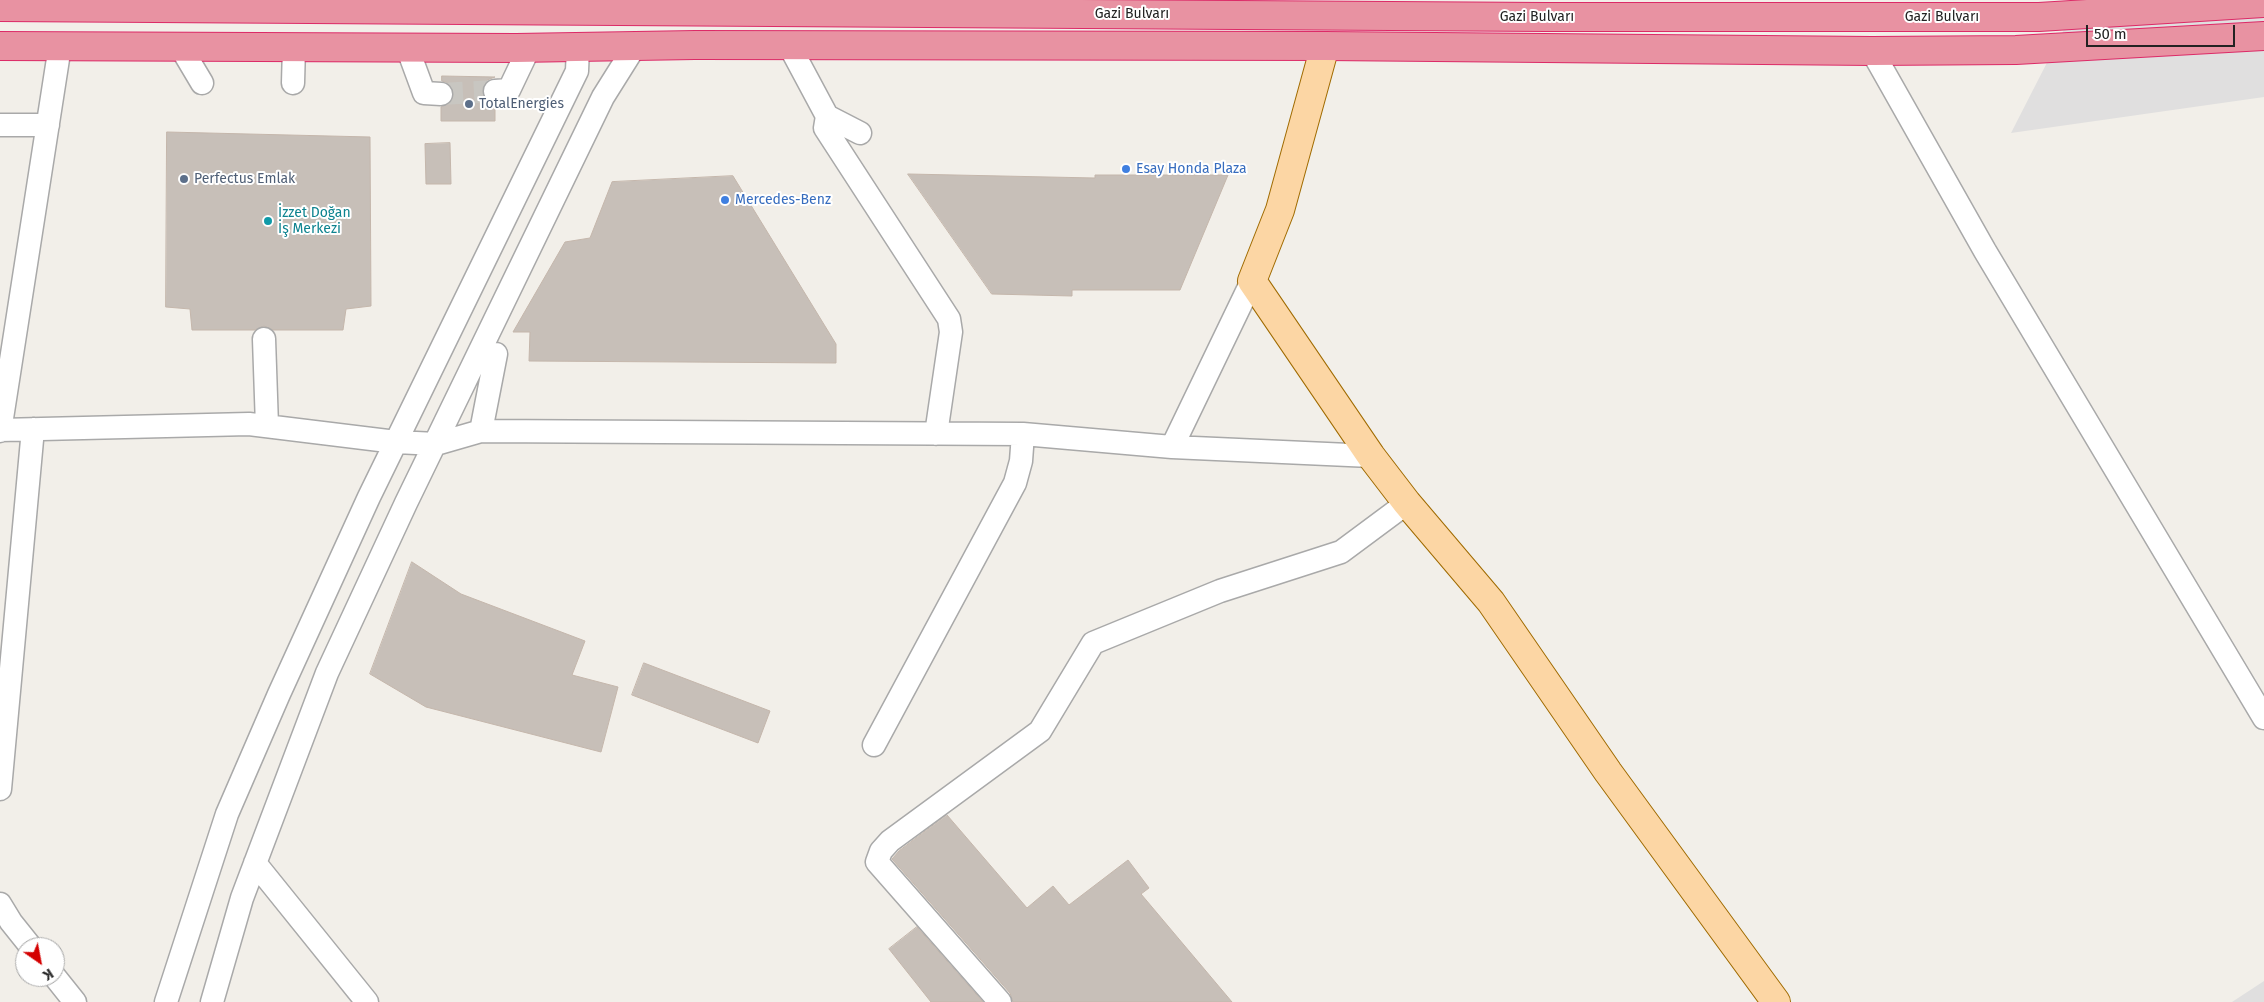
<!DOCTYPE html>
<html>
<head>
<meta charset="utf-8">
<style>
	body { margin:0 }
	#map { position:relative; width:2264px; height:1002px; overflow:hidden; background:#f2efe9; font-family:"Fira Sans",sans-serif }
	canvas { display:block }
	.north { position:absolute; left:15px; top:937px; width:50px; height:50px; box-sizing:border-box; background:#fff; border:1px solid #a7a7a7; border-radius:50%; rotate:147deg; font-size:14px; font-weight:700; line-height:20px; text-align:center; color:#222 }
	.north::after { content:''; display:block; margin:auto; width:18px; height:22px; background:#d40000; clip-path:polygon(50% 0,100% 100%,50% 72%,0 100%) }
	.scale { position:absolute; left:2086px; top:25px; width:149px; height:22px; box-sizing:border-box; border:2px solid #222; border-top:0; padding-left:6px; font-size:15px; line-height:18px; white-space:nowrap; color:#222; -webkit-text-stroke:4px #fff; paint-order:stroke }
</style>
</head>
<body>
<div id="map">
<canvas width="2264" height="1002"></canvas>
<div class="north">K</div>
<div class="scale">50 m</div>
</div>
<script>
const ctx = document.querySelector('canvas').getContext('2d');
ctx.lineJoin = 'round';
function paint(path, color) { ctx.fillStyle = color; ctx.fill(path, 'evenodd'); }
function trace(path, color, width, dash) { ctx.strokeStyle = color; ctx.lineWidth = width; ctx.lineCap = dash ? 'butt' : 'round'; ctx.setLineDash(dash || []); ctx.stroke(path); }
function write(font, color, halo, rows, align = 'center') {
  ctx.font = font + ' "Fira Sans",sans-serif'; ctx.lineWidth = 4; ctx.setLineDash([]); ctx.textBaseline = 'middle'; ctx.strokeStyle = halo; ctx.fillStyle = color; for (const [text, x, y, turn = 0] of rows) {
    ctx.save(); ctx.translate(x, y); ctx.rotate((+turn || 0) * Math.PI / 180); ctx.textAlign = isNaN(turn) ? turn : align; if (halo) ctx.strokeText(text, 0, 0); ctx.fillText(text, 0, 0); ctx.restore();
  }
}
const residential = new Path2D(`
	M2079 0H2264V97L2011 133Z
	M2264 981V1002H2232Z`);
const building = new Path2D(`
	M442 76 495 77 487 80 482 91 484 99 495 104V121H441V107L452 102 454 94 449 83 442 81Z
	M167 132 370 137 371 306 346 309 343 330H273L264 326 255 330H192L190 309 166 307Z
	M450 143 451 184H426L425 144Z
	M908 174 1095 178V175H1228L1180 290H1072V296L992 294Z
	M733 176 836 344V363L529 361 530 332H513L565 242 590 238 612 182Z
	M412 562 461 594 585 641 572 675 618 687 601 752 426 707 370 674Z
	M644 663 770 711 758 743 632 695Z
	M947 815 1027 908 1053 886 1069 905 1128 860 1149 888 1141 894 1232 1002H1013L1010 993 892 859 899 851Z
	M917 927 983 1002H931L889 949Z`);
const minorTunnel = new Path2D(`
	M441 94 495 91`);
const minor = new Path2D(`
	M789 45 827 116 860 133
	M180 46 202 83
	M407 47 424 93 441 94
	M1872 51 1985 251 2264 718
	M293 83 294 47
	M495 91 509 90 529 48
	M827 116 825 128 949 319 951 332 936 434
	M0 125H48
	M264 339 267 426
	M0 430 249 424 396 442 436 444 481 431 1023 434 1172 447 1371 456
	M0 431 60 46
	M481 431 496 354
	M1172 447 1252 281
	M874 745 1015 483 1021 461 1023 434
	M0 789 33 429
	M255 863 367 1002
	M0 904 11 922 31 947
	M55 977 75 1002
	M166 1002 227 814 279 694 369 497 577 71 578 47
	M212 1002 242 898 327 673 406 503 603 97 635 46
	M1000 1002 877 862 881 851 890 841 1040 731 1093 643 1220 591 1341 552 1407 503`);
const major = new Path2D(`
	M1325 46 1280 210 1252 281 1371 456 1407 503 1491 602 1608 772 1776 1002`);
const highway = new Path2D(`
	M0 7 1546 17H2039L2264 3
	M0 46 516 48 695 45 1325 46 1872 51 2016 50 2264 36`);
const markers = [
	[469,104,5,"#5c6f8a"],
	[1126,169,5,"#3f7fe0"],
	[184,179,5,"#5c6f8a"],
	[725,200,5,"#3f7fe0"],
	[268,221,5,"#0f9aa8"]
];
const streetNames = [
	["Gazi Bulvarı",1132,14],
	["Gazi Bulvarı",1537,17],
	["Gazi Bulvarı",1942,17]
];
const serviceNames = [
	["TotalEnergies",479,104],
	["Perfectus Emlak",194,179]
];
const shopNames = [
	["Esay Honda Plaza",1136,169],
	["Mercedes-Benz",735,200]
];
const cultureNames = [
	["İzzet Doğan",278,213],
	["İş Merkezi",278,229]
];
paint(residential, '#e0dfdf');
paint(building, '#c7bfb8');
trace(building, '#c4b6ab', 1);
trace(minorTunnel, '#c8c6c1', 22, [22, 11]);
trace(minor, '#a9a9a9', 25);
trace(major, '#a06b00', 30);
trace(highway, '#dc2a67', 30);
trace(minor, '#fff', 22);
trace(major, '#fcd6a4', 28);
trace(highway, '#e892a2', 28);
for (const [x, y, r, color] of markers) { const dot = new Path2D(); dot.arc(x, y, r, 0, 2 * Math.PI); ctx.fillStyle = color; ctx.fill(dot); trace(dot, '#fff', 2); }
write('14px', '#222', '#fff', streetNames);
write('14px', '#4e5e75', '#fff', serviceNames, 'left');
write('14px', '#366cbe', '#fff', shopNames, 'left');
write('14px', '#0d838f', '#fff', cultureNames, 'left');
</script>
</body>
</html>
